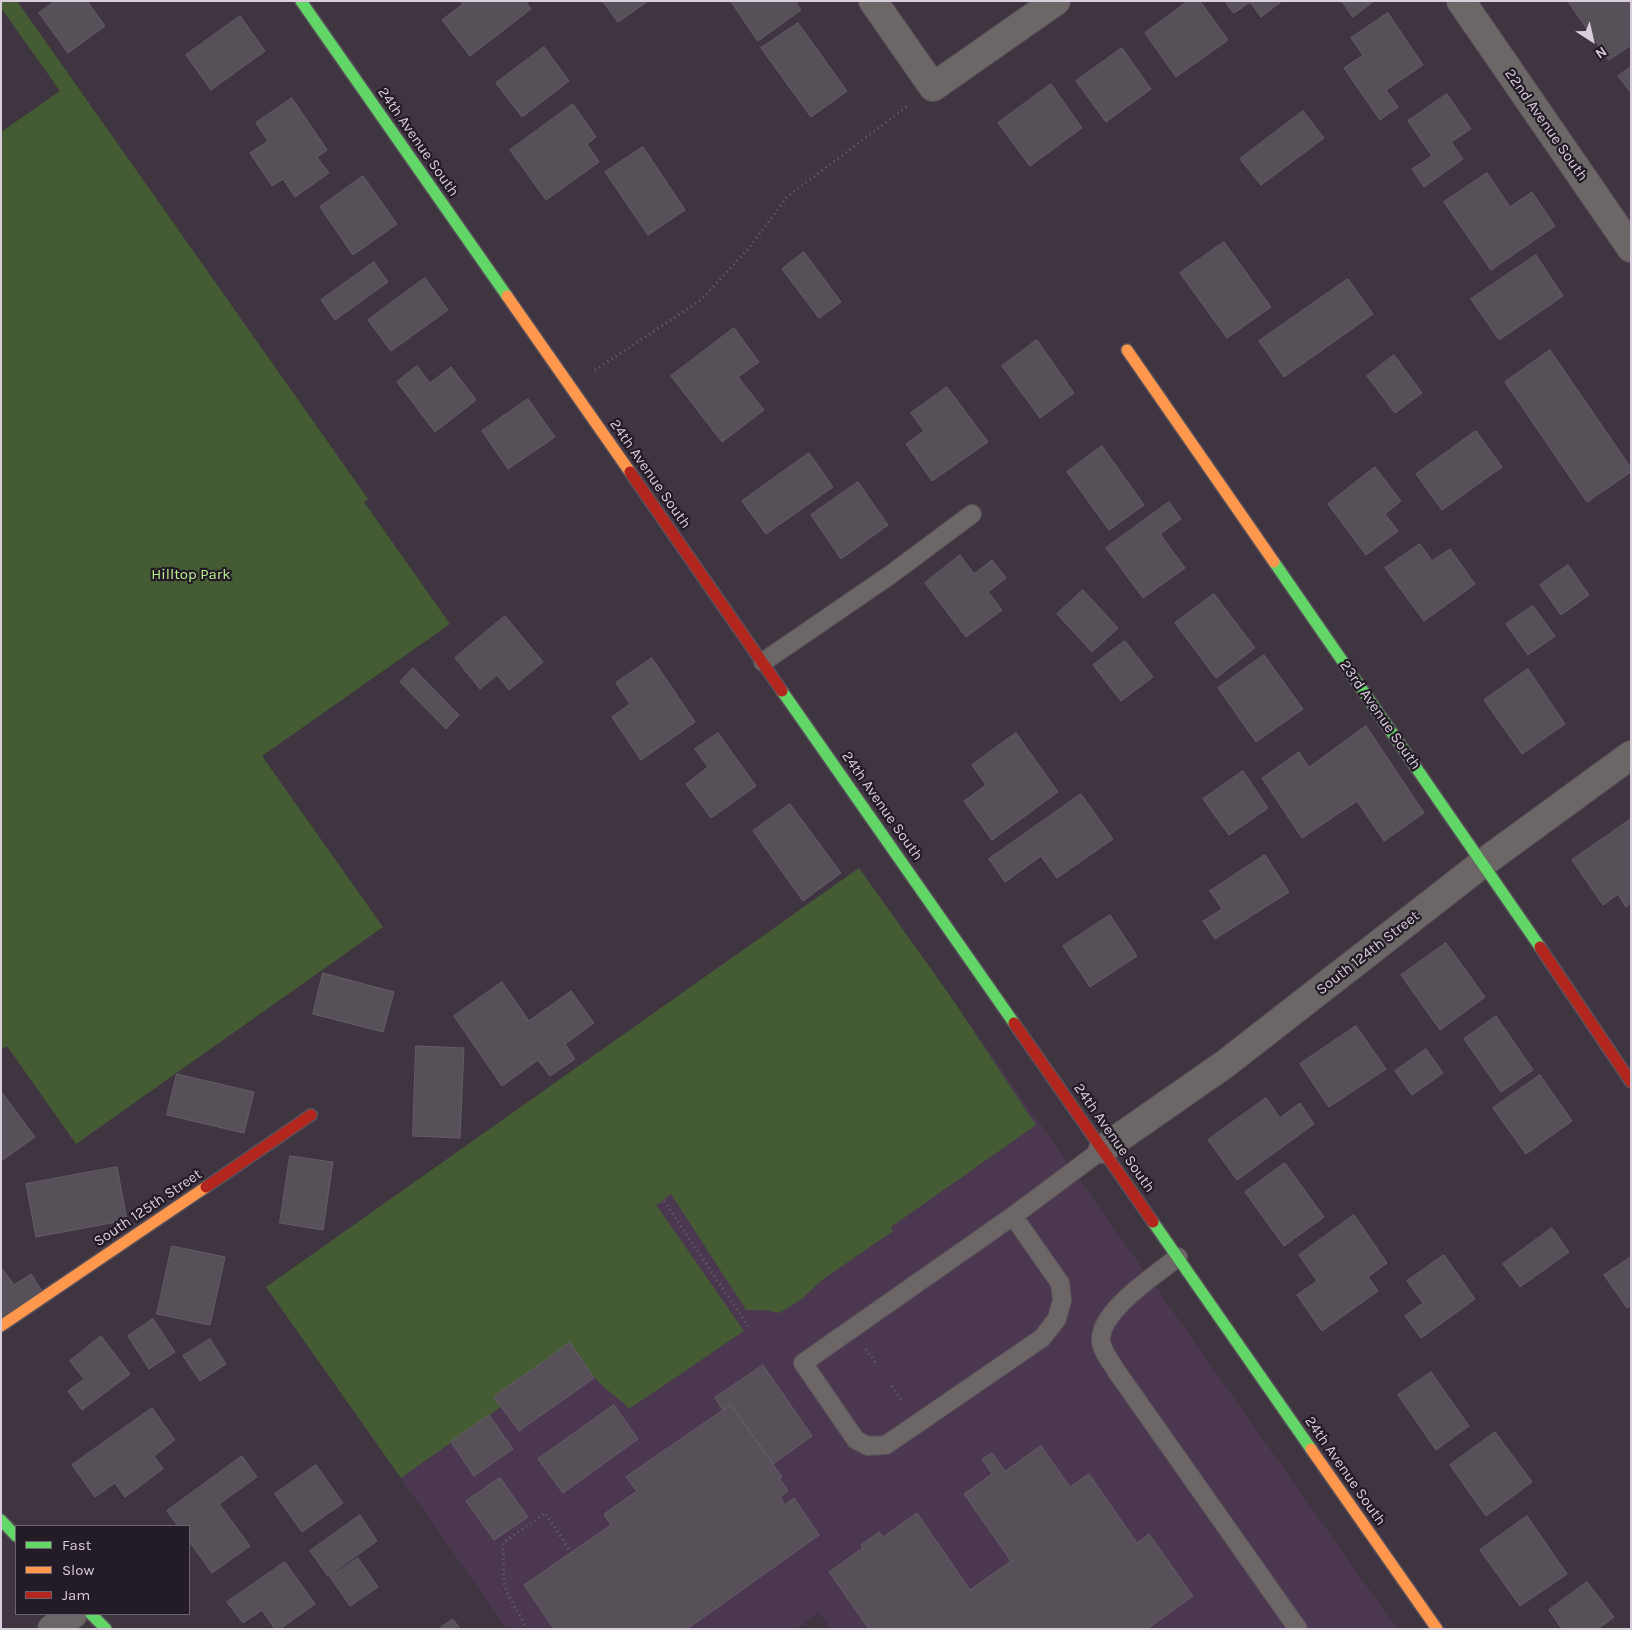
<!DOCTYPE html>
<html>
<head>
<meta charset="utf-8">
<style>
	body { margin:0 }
	#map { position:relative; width:1632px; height:1630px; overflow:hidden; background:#3e3540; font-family:Karla,sans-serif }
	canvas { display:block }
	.frame { position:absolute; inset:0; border:2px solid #d9cedc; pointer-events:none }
	.legend { position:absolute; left:15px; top:1525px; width:175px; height:90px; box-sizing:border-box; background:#231b25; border:1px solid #6c636e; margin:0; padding:6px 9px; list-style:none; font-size:15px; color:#d9cedc }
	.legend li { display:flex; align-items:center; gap:10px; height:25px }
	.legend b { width:25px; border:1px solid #6c636e }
	.north { position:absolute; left:1567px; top:15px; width:50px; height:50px; -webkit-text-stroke:4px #231b25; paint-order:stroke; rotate:145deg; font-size:14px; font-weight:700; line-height:20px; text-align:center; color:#d9cedc }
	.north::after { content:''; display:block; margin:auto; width:18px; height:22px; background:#d9cedc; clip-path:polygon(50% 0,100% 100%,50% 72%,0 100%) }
</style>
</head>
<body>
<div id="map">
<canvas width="1632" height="1630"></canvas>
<div class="frame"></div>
<ul class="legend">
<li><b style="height:6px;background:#63d668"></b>Fast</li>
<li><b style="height:6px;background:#ff974d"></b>Slow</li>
<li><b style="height:6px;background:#b3261e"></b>Jam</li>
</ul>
<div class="north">N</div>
</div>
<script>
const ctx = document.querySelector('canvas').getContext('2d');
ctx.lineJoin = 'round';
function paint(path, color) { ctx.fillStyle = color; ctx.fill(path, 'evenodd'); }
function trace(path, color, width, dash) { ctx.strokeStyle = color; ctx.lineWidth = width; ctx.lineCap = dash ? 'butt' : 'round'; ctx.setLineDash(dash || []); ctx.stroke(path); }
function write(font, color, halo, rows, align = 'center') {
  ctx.font = font + ' Karla,sans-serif'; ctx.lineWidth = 4.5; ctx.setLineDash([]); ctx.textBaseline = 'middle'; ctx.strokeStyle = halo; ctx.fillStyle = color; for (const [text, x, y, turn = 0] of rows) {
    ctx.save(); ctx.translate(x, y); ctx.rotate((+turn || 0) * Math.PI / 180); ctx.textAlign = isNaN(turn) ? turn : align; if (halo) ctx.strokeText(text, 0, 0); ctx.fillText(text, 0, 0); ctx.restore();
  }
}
const built = new Path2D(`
	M859 868 1150 1279 1397 1629H831L819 1613 796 1629H507L266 1287Z`);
const green = new Path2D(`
	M1 1H17L368 499 364 502 450 624 262 756 383 927 76 1144 7 1046 1 1050V132L60 91 1 8Z
	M859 868 951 997 1036 1125 891 1227 893 1231 822 1280 802 1299 779 1313 765 1310H746L671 1194 651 1210 657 1206 744 1331 629 1409C619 1397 606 1391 596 1379 586 1368 579 1355 570 1343L501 1407 401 1478 266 1287Z`);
const building = new Path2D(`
	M55 1H87L105 26 68 53 39 13Z
	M460 1H525L531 9 470 56 442 20 463 4Z
	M603 1H648L618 22Z
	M731 1H795L801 10 758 41Z
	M1188 1H1200L1228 40 1176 77 1145 33Z
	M1225 1H1282L1261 17 1250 2 1234 13Z
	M1342 1H1374L1353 17Z
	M1568 1H1631V45L1609 60Z
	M1388 13 1423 65 1386 90 1398 107 1380 120 1344 68 1363 55 1351 38Z
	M240 16 265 51 211 90 186 55Z
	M798 23 847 91 811 117 761 48Z
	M544 47 569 81 522 117 496 83Z
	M1122 48 1151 89 1106 122 1076 81Z
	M1631 67V93L1618 76Z
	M1051 84 1082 128 1030 166 998 123Z
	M1447 94 1471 129 1451 142 1463 159 1424 187 1412 169 1432 156 1408 121Z
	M292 98 327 150 317 157 329 173 295 197 283 179 272 186 250 153 268 141 256 123Z
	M573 104 596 137 587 144 599 162 546 200 510 150Z
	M1303 111 1324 138 1261 185 1240 159Z
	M643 147 685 210 648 235 605 172Z
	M1487 173 1510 207 1532 192 1555 226 1491 270 1444 202Z
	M363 176 397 224 353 255 320 207Z
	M1224 242 1271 307 1227 338 1180 273Z
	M804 252 841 302 819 318 782 269Z
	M1536 255 1563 296 1499 340 1471 299Z
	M374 262 388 282 335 320 321 300Z
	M425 278 448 310 391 351 368 320Z
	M1348 279 1373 314 1284 377 1259 341Z
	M734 328 759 362 738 377 764 410 722 442 671 376Z
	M1037 340 1074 393 1040 418 1002 366Z
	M1550 350 1631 468V472L1587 502 1505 382Z
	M1394 355 1422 393 1395 413 1367 376Z
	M417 366 430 383 451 367 476 400 435 432 397 382Z
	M947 387 988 442 932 481 906 444 924 431 911 413Z
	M528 399 555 437 508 469 482 431Z
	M1476 431 1502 467 1442 510 1416 474Z
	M1102 446 1144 505 1109 530 1067 472Z
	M809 453 833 487 766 534 742 501Z
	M1375 467 1401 501 1385 514 1398 531 1366 555 1328 504Z
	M858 482 888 525 841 559 811 515Z
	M1169 502 1181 519 1160 534 1185 568 1143 598 1106 548Z
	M1420 544 1432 561 1450 549 1475 584 1424 621 1385 568Z
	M960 555 974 574 992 560 1006 578 988 592 1002 610 966 637 925 583Z
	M1568 565 1589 595 1561 615 1540 585Z
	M1083 590 1118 628 1092 652 1057 614Z
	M1214 594 1255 648 1216 678 1175 623Z
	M1533 606 1555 636 1528 655 1506 624Z
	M505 616 543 662 509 690 497 675 480 689 455 658Z
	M1125 641 1153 677 1121 701 1093 665Z
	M1264 655 1303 709 1256 742 1218 688Z
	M652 658 695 722 641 760 612 717 630 704 616 683Z
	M413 668 459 715 446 729 400 682Z
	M1528 669 1565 724 1522 754 1484 700Z
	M1366 726 1424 813 1384 841 1357 801 1302 838 1262 778 1299 752 1309 767Z
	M718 733 756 786 711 818 686 784 708 767 695 749Z
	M1016 733 1058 792 992 840 964 801 986 785 972 765Z
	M1243 771 1268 808 1229 835 1203 799Z
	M1081 794 1113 839 1057 878 1041 856 1005 882 989 859Z
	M790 804 841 873 803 901 753 831Z
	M1631 819V903L1626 907 1618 894 1603 905 1572 860Z
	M1265 855 1289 892 1215 939 1203 921 1222 909 1210 891Z
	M1110 915 1137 956 1090 987 1063 946Z
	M1446 943 1485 997 1440 1030 1401 975Z
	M323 973 394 992 383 1032 313 1014Z
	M502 982 529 1021 571 991 594 1023 565 1044 575 1059 550 1076 538 1060 502 1086 454 1016Z
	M1496 1016 1533 1070 1501 1092 1464 1039Z
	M1356 1026 1386 1069 1329 1107 1300 1064Z
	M416 1046 464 1048 460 1138 413 1136Z
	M1426 1049 1443 1073 1412 1095 1395 1071Z
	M177 1074 254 1092 244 1133 167 1115Z
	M1540 1075 1572 1121 1526 1154 1493 1108Z
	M3 1094 35 1137 1 1161V1095Z
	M1266 1098 1280 1118 1300 1103 1314 1124 1237 1180 1208 1140Z
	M290 1156 333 1162 323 1230 280 1223Z
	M1285 1163 1324 1217 1284 1246 1245 1192Z
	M117 1167 127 1220 36 1237 26 1184Z
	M1354 1215 1387 1263 1368 1277 1378 1291 1322 1331 1297 1295 1317 1281 1299 1255Z
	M1552 1228 1569 1252 1520 1287 1503 1264Z
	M172 1246 225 1257 210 1325 157 1314Z
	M1444 1255 1475 1299 1421 1338 1405 1316 1423 1303 1407 1281Z
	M1631 1257V1305L1627 1308 1604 1275Z
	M1 1267 14 1285 31 1274 45 1296 1 1325Z
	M153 1319 175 1352 149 1369 128 1336Z
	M101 1336 130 1374 82 1410 68 1391 84 1379 70 1361Z
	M210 1339 226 1364 200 1381 183 1356Z
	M570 1343 594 1378 519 1431 494 1397Z
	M763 1365 812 1436 773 1464 731 1405 723 1410 715 1398Z
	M1431 1372 1469 1426 1436 1450 1398 1395Z
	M614 1405 638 1439 563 1493 538 1459Z
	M731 1405 782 1477 779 1478 788 1491 780 1497 785 1505 794 1498 819 1535 687 1629H554L524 1585 611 1525 604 1514 637 1491 626 1477Z
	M152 1408 175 1440 154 1456 163 1469 125 1497 115 1483 95 1497 72 1465Z
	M489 1415 513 1449 474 1476 451 1442Z
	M1495 1432 1532 1482 1486 1516 1450 1465Z
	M1041 1446 1070 1487 1089 1474 1137 1543 1149 1534 1193 1596 1147 1629H869L829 1572 863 1548 861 1545 879 1532 883 1537 917 1513 970 1590 1011 1561 964 1494 992 1474 982 1459 992 1453 1005 1471Z
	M242 1456 257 1477 219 1504 250 1546 212 1573 189 1541V1526H178L167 1511Z
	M316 1465 343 1503 302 1532 275 1494Z
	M500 1478 528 1517 494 1540 466 1501Z
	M360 1515 377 1541 328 1576 310 1551Z
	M1527 1516 1567 1574 1520 1606 1480 1550Z
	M358 1558 378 1587 350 1606 330 1577Z
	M285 1562 315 1604 280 1629H275L262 1610 243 1623 227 1602Z
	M1587 1582 1614 1617 1598 1629H1562L1549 1610Z
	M453 1619 460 1629H439Z`);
const path = new Path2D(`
	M595 370 701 300 748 249 787 197 909 105
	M664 1201 748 1326
	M866 1349 876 1363
	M892 1386 903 1402
	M527 1629 508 1595 504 1583 503 1543 545 1513 571 1552`);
const lane = new Path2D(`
	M763 662 890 575 972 514
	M1013 1216 1060 1283 1062 1300 1057 1319 1042 1338 886 1445 868 1446 856 1440 803 1363 1013 1216 1103 1149
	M1178 1257C1157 1274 1099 1311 1101 1341 1102 1352 1112 1363 1117 1372L1298 1629`);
const street = new Path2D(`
	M873 1 933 87 1056 1
	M1461 1 1631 248
	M1103 1149 1225 1064 1483 863 1631 755
	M52 1629 73 1614`);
const fast = new Path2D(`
	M301 1 507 296
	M1274 562 1540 947
	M782 691 1014 1023
	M1153 1222 1311 1449
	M1 1520 16 1536
	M91 1614 106 1629`);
const slow = new Path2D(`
	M507 296 630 472
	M1127 350 1274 562
	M1 1326 206 1187
	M1311 1449 1437 1629`);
const jam = new Path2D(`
	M630 472 782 691
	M1540 947 1631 1082
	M1014 1023 1153 1222
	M206 1187 311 1115`);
const streetNames = [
	["22nd Avenue South",1546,125,55],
	["24th Avenue South",418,142,55],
	["24th Avenue South",650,474,55],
	["23rd Avenue South",1380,715,55],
	["24th Avenue South",882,806,55],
	["South 124th Street",1368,953,-38],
	["24th Avenue South",1114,1138,55],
	["South 125th Street",148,1208,-34],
	["24th Avenue South",1345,1471,55]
];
const parkNames = [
	["Hilltop Park",191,575]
];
paint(built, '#4b3750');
paint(green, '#455b34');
paint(building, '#575059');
trace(building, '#655d67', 1);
trace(lane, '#59515b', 20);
trace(street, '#59515b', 30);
trace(fast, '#59515b', 14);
trace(slow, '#59515b', 14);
trace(jam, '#59515b', 14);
trace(path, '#696567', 3, [1, 4]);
trace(lane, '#6c6666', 18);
trace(street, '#6c6666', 28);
trace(fast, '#63d668', 11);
trace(slow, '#ff974d', 11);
trace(jam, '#b3261e', 11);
write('15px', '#d9cedc', '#231b25', streetNames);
write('15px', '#b8f28e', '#231b25', parkNames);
</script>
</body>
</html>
